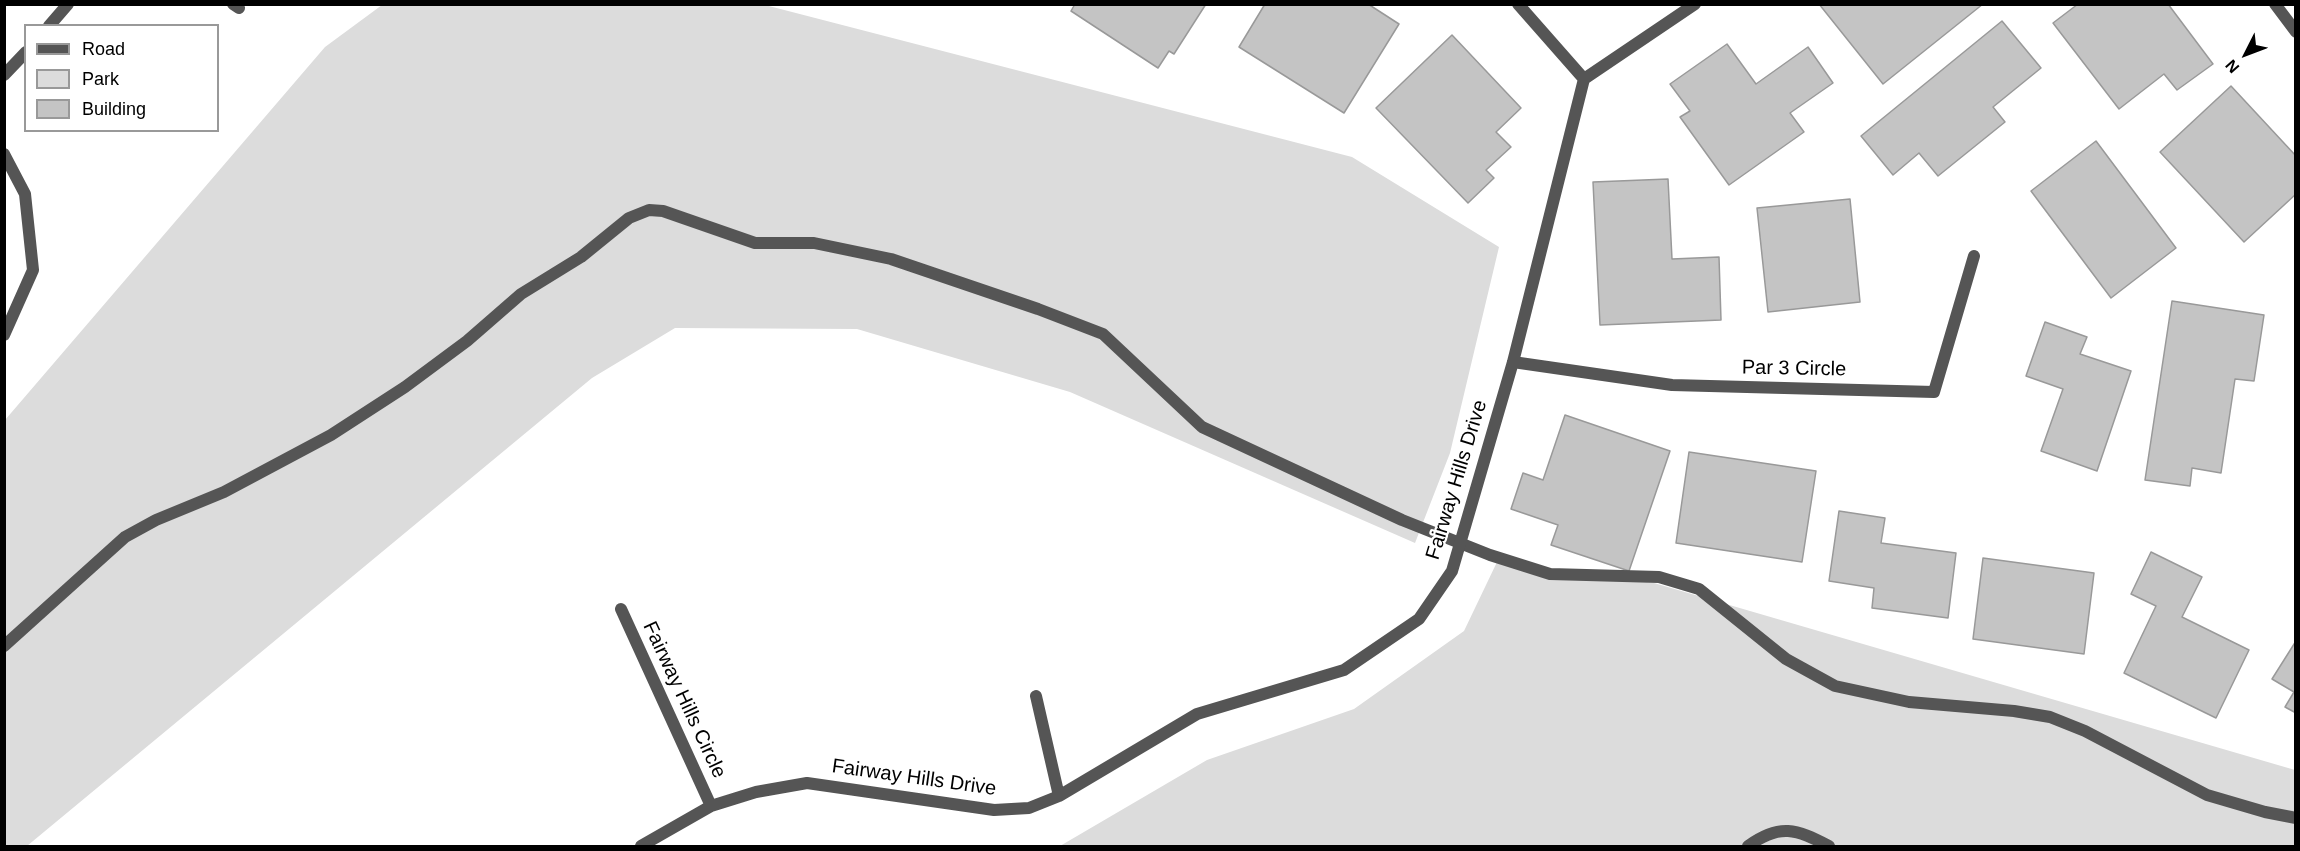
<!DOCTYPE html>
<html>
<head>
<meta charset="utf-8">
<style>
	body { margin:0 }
	#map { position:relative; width:2300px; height:851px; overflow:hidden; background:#fff; font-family:Helvetica,sans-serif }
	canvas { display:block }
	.frame { position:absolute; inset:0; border:6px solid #000; pointer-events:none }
	.legend { position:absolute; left:24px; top:24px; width:195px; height:108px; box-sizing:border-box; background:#fff; border:2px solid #999; margin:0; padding:8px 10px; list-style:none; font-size:18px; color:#000 }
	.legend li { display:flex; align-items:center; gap:12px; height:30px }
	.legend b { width:30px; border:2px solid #999 }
	.north { position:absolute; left:2216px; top:24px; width:60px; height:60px; -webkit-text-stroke:4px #fff; paint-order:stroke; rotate:228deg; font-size:16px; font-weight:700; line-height:24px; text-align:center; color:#000 }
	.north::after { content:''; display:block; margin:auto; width:21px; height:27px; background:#000; clip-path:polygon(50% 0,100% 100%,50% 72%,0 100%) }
</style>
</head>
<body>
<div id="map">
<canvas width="2300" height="851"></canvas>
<div class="frame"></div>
<ul class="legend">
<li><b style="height:8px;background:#555"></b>Road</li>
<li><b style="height:16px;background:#dcdcdc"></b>Park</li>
<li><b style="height:16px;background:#c4c4c4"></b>Building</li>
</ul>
<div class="north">N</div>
</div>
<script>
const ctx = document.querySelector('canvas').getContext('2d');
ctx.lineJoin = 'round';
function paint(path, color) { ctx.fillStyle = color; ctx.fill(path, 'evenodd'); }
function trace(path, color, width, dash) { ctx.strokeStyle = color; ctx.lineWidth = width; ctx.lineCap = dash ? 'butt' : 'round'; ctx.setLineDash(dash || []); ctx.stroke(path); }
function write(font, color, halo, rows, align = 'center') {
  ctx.font = font + ' Helvetica,sans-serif'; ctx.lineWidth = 4.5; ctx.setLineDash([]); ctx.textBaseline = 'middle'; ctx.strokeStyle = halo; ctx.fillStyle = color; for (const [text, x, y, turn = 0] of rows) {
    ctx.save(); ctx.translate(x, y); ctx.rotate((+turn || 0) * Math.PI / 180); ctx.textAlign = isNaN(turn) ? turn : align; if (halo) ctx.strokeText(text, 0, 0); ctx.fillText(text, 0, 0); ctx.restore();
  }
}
const green = new Path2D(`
	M382 5H765L1352 157 1499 247 1450 453 1415 543 1070 392 857 329 675 328 592 378 27 846H5V420L325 47Z
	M1497 562 1654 583 2295 770V846H1060L1207 760 1354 709 1464 631Z`);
const building = new Path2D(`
	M1075 4H1206L1174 54 1169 51 1158 68 1071 11Z
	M1265 4H1368L1399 24 1344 113 1239 47Z
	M1819 4H1983L1883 84Z
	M2078 4H2168L2213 64 2177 90 2164 74 2119 109 2053 23Z
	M2002 21 2041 68 1993 107 2005 122 1938 176 1919 153 1893 175 1861 136Z
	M1452 35 1521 108 1496 132 1511 147 1486 170 1494 178 1468 203 1376 108Z
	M1727 44 1756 84 1808 47 1833 83 1790 113 1804 132 1729 185 1680 117 1690 111 1670 84Z
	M2231 86 2296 156V194L2244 242 2160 152Z
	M2096 141 2176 248 2111 298 2031 191Z
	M1668 179 1672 259 1719 257 1721 320 1600 325 1593 182Z
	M1850 199 1860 302 1768 312 1757 208Z
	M2172 301 2264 315 2254 381 2235 379 2221 473 2192 468 2190 486 2145 480Z
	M2045 322 2087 337 2080 354 2131 371 2097 471 2041 451 2063 389 2026 376Z
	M1565 415 1670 451 1629 571 1551 545 1558 525 1511 509 1523 473 1543 480Z
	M1689 452 1816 471 1802 562 1676 543Z
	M1839 511 1885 518 1881 543 1956 553 1948 618 1872 608 1874 588 1829 581Z
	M2151 552 2202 577 2182 617 2249 650 2216 718 2124 673 2156 606 2131 594Z
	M1983 558 2094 573 2084 654 1973 639Z
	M2296 641V713L2285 707 2294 692 2272 679Z`);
const service = new Path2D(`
	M233 4 239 8
	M49 26 68 4
	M4 75 26 52
	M4 154 25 194 33 270 4 335
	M4 646 125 537 156 520 224 492 331 435 405 387 467 341 521 294 581 257 629 218 649 210 663 211 755 243H814L891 259 1038 309 1103 334 1202 427 1402 520 1490 555 1550 574 1659 577 1699 589 1786 659 1835 686 1909 702 2014 711 2050 717 2085 731 2207 795 2265 812 2296 818
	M1748 846C1780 823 1796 829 1829 846`);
const minor = new Path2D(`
	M1518 4 1584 79
	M2275 4 2296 32
	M1513 362 1672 385 1934 392 1974 256
	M621 609 711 806
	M1036 696 1059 796
	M641 846 711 806 756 792 807 783 994 810 1029 808 1059 796 1197 714 1344 670 1419 619 1452 571 1513 362 1584 79 1695 4`);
const streetNames = [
	["Par 3 Circle",1794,369,1],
	["Fairway Hills Drive",1457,480,-73],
	["Fairway Hills Circle",684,700,65],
	["Fairway Hills Drive",914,778,8]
];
paint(green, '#dcdcdc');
paint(building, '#c4c4c4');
trace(building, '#999', 1.5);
trace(service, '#555', 12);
trace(minor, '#555', 12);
write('20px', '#000', '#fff', streetNames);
</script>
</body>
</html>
